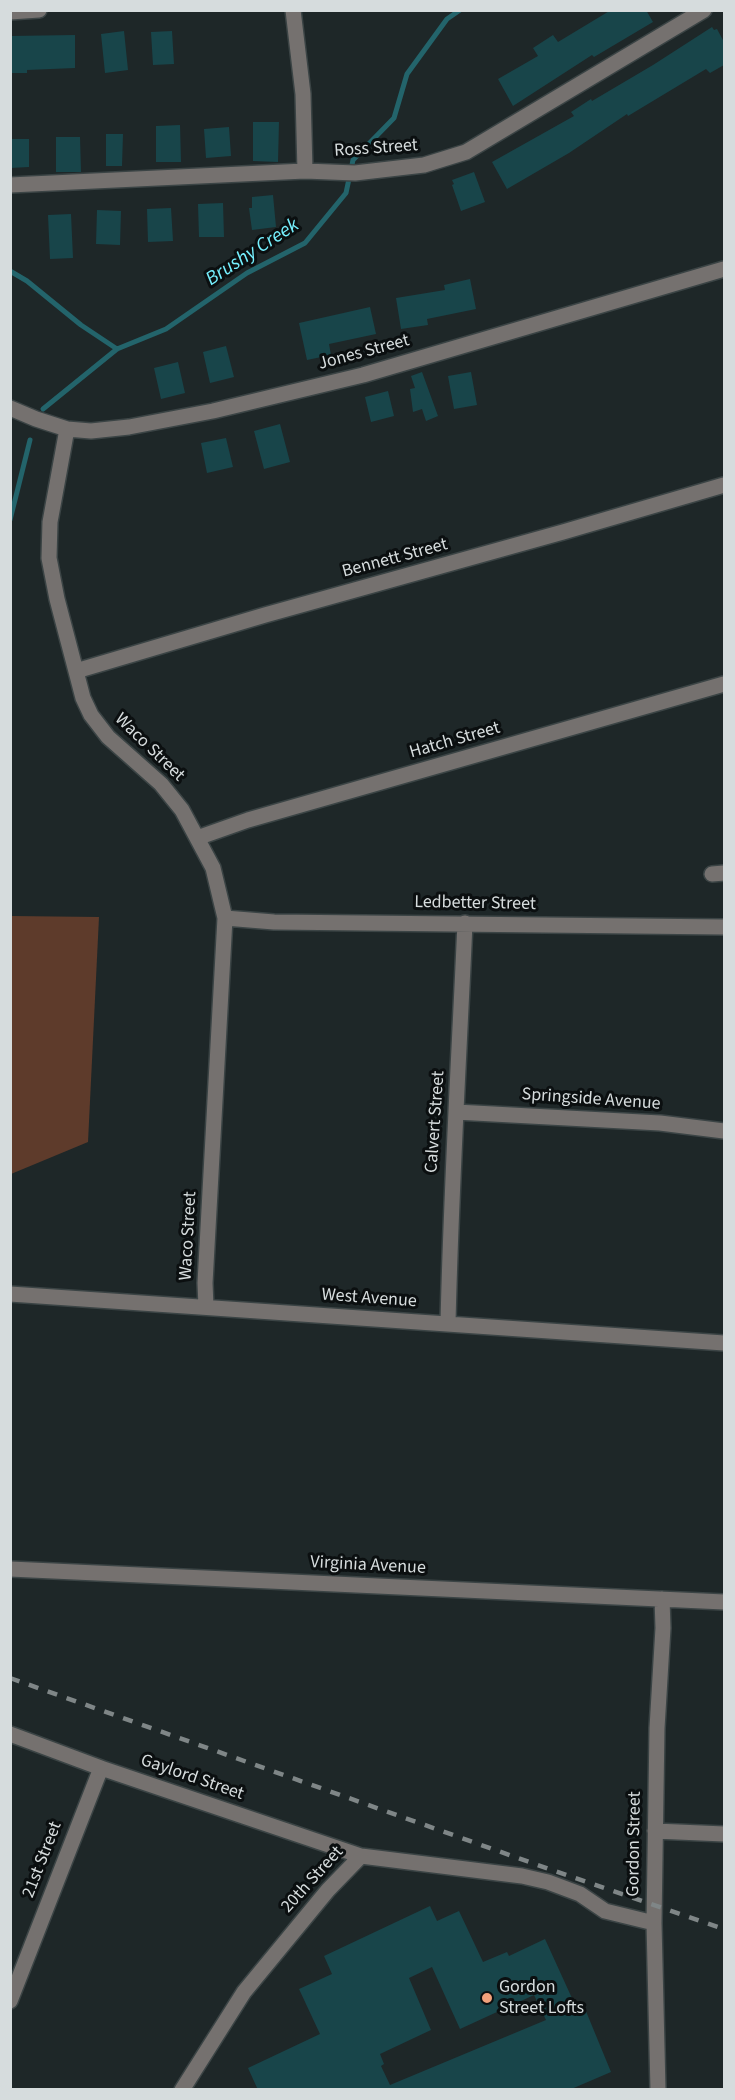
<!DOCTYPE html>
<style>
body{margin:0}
#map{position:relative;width:735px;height:2100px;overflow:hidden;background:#1e2728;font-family:"Source Sans 3",sans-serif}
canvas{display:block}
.frame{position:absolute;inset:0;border:12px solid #d6dcdd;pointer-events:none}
</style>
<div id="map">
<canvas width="735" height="2100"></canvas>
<div class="frame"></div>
</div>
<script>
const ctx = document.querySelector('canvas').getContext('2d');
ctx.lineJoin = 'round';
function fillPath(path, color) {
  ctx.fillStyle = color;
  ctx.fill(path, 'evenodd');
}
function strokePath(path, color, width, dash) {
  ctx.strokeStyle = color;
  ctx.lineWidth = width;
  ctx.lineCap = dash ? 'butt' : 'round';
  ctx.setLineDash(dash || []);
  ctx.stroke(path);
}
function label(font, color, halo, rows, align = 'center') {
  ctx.font = font + ' "Source Sans 3",sans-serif';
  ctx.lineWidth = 6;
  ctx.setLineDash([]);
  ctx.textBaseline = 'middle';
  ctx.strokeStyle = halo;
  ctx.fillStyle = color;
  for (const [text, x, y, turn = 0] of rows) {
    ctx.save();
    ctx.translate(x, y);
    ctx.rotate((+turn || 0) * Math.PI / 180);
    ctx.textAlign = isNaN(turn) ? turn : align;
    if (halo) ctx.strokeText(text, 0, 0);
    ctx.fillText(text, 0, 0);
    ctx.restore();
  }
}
fillPath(new Path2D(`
 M11 916 99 917 88 1142 11 1174Z`), '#5e3b2b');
strokePath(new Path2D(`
 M10 271 27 281 81 325 117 349
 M43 409 117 349 166 329 247 273 305 243 346 193 353 160 394 118 407 74 447 19 460 10
 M10 520 30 440`), '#23646b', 5);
fillPath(new Path2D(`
 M611 10H646L653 22 594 57 592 55 513 106 498 79 538 56 533 48 553 35 558 42Z
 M712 27 714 30 717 29 724 42V65L710 73 706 69 628 116 627 114 569 153 507 189 492 162 574 116 571 112 591 99 592 101 653 65Z
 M124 31 128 70 105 73 101 34Z
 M172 31 174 64 153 65 151 32Z
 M75 35V68L27 70V73H10V36Z
 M253 122H279L278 162 253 161Z
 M180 125 181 162H156V126Z
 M229 127 231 156 206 158 204 129Z
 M106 134H123L122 166H106Z
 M56 137H80L81 172H56Z
 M10 139H29V167L10 168Z
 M474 172 485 202 461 211 452 185 454 184 452 180Z
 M273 195 276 227 252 230 249 208H252V197Z
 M223 203 224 237H199L198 204Z
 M171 208 173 241 148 242 147 209Z
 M97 210 121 211 120 245 96 244Z
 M71 214 73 258 50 259 48 215Z
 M470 279 476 309 427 319 428 325 401 329 396 298 445 290 444 285Z
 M370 307 376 334 329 344 331 355 307 360 299 323Z
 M226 346 234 377 210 383 203 352Z
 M178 362 185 393 161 399 154 368Z
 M422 372 438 416 426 421 422 409 413 412 410 389 415 388 411 376Z
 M471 372 477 405 454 409 448 376Z
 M388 391 394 416 371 422 365 397Z
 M280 424 290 462 264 469 254 431Z
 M226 438 233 467 207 473 201 443Z
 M430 1906 437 1921 459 1911 483 1962 507 1952 509 1956 545 1939 576 2007 583 2004 611 2072 569 2090H258L248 2068 320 2034 299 1989 332 1974 324 1956ZM432 1967 460 2029 534 1995 546 2020 390 2085 381 2066 384 2064 380 2054 431 2030 409 1978Z`), '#18454a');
const minor = new Path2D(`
 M293 10 303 94 305 171
 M10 12 39 10
 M10 185 305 171 355 173 424 165 466 152 704 10
 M10 408 36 419 67 429 91 431 129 427 213 411 363 375 724 269
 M67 429 50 522 49 558 57 599 83 698 91 715 108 737 161 784 182 810 213 868 225 918 205 1283 206 1307
 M76 671 265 615 563 532 724 485
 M197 838 248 820 724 684
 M712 874 724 873
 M225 918 274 922 724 927
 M456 1112 660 1123 724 1131
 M10 1294 724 1343
 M448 1323C451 1190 459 1057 465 923
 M10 1569 724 1602
 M10 1734 101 1768 361 1856
 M655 1831 724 1834
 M10 2001 101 1768
 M182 2090 244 1992 328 1890 361 1856 522 1876 548 1882 580 1894 605 1911 654 1923
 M658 2090 654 1923 657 1728 663 1628 662 1599`);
strokePath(minor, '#3b4445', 18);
strokePath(minor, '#75716f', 15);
strokePath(new Path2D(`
 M10 1678 549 1869 724 1929`), '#7f8687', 4.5, [10, 10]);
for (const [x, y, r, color] of [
 [487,1998,6,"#f1a17b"]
]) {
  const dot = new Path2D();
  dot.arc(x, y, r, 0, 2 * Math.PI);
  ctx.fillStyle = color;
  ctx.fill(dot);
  strokePath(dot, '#0b0f10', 2);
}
label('18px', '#d6dcdd', '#0b0f10', [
 ["Ross Street",376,149,-4],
 ["Jones Street",364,353,-15],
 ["Bennett Street",395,559,-15],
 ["Hatch Street",455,741,-16],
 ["Waco Street",149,748,44],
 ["Ledbetter Street",475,904,1],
 ["Springside Avenue",591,1100,4],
 ["Calvert Street",436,1122,-86],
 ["Waco Street",189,1236,-87],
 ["West Avenue",369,1299,4],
 ["Virginia Avenue",368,1566,3],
 ["Gaylord Street",192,1778,19],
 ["Gordon Street",635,1844,-89],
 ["21st Street",43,1860,-69],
 ["20th Street",313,1880,-48]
]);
label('18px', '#d6dcdd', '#0b0f10', [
 ["Gordon",499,1988],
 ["Street Lofts",499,2009]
], 'left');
label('italic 20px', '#76f1ff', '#0b0f10', [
 ["Brushy Creek",253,253,-33]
]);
</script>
